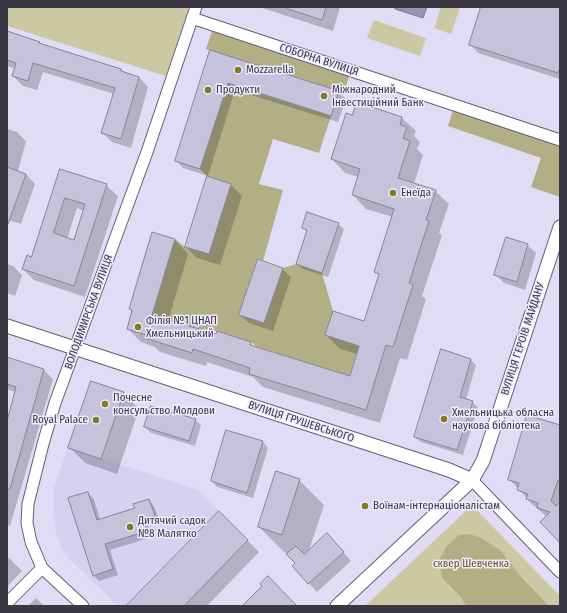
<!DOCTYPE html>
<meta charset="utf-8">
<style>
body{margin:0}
#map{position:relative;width:567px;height:613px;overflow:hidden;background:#e1dcf6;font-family:"Fira Sans Condensed",sans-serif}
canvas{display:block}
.frame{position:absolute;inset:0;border:8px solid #3a3842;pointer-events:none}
</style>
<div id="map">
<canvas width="567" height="613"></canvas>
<div class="frame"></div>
</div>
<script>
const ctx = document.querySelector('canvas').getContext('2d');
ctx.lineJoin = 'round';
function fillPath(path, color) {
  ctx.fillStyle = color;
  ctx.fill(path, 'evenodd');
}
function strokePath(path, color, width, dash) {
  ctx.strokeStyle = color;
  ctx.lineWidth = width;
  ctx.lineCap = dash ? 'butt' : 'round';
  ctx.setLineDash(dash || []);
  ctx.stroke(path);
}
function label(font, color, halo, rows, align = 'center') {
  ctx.font = font + ' "Fira Sans Condensed",sans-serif';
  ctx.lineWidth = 3;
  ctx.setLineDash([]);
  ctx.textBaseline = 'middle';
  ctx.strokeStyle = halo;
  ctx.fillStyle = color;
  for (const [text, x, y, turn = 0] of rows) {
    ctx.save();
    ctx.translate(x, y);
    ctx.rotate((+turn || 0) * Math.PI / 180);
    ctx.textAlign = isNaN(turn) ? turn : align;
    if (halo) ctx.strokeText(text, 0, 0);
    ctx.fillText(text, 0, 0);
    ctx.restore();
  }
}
fillPath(new Path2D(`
 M68 448 199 490 219 511 126 606H118L65 555 57 537 54 516V486Z`), '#d7d0f1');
fillPath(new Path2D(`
 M7 7H189L166 76 7 26Z
 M441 7H460L451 34 434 28Z
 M374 20 426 38 420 56 367 38Z
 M472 505 560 596V606H365Z`), '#cbc8a4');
fillPath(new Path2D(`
 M212 31 349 76 344 94 339 91 206 49Z
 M228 83 331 116 319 153 273 139 259 184 283 190 263 261 257 260 239 315 264 323 283 268 296 264 322 273 333 311 325 335 359 346 350 376 257 347 251 342 217 331 200 329 152 315 175 239 185 247 209 254 231 184 207 176 200 169Z
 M453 110 560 146V197L531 187 541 158 448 126Z
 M470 534 481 538 500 550 520 576 549 606H466L461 597 442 578 439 560 447 546 459 535Z`), '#b2af85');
const water = new Path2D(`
 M396 7H427L423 18 395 9Z`);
fillPath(water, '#9991b7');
strokePath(water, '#7c7694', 1);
fillPath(new Path2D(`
 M259 7H340L333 31Z
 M482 7H560V79L478 53 470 44Z
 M7 32 39 42 42 45 121 69 124 73 139 77 148 87 131 148 112 142 102 132 114 94 43 72 37 90 23 86 13 76 15 69 7 66Z
 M211 52 338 92 346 99 338 122 235 90 208 176 183 168 176 160Z
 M357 103 402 118 416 131 414 136 420 142 417 149 423 155 414 184 435 191 449 204 439 233 442 235 422 296 426 299 407 360 400 358 380 423 263 387 253 377 207 362 206 366 160 352 155 347 141 342 128 329 133 312 130 309 153 233 175 240 188 254 168 321 217 336 250 343 255 348 350 377 357 354 340 349 326 335 365 322 380 276 375 272 393 217 366 209 353 195 359 177 345 173 332 159 353 116Z
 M7 129 17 132 26 141 18 171 26 174 35 184 21 224 8 220 7 222Z
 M61 170 106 185 118 196 85 297 34 280 23 269 32 258ZM77 208 84 211 75 241 67 239Z
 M208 177 231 185 242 196 220 265 197 258 186 247Z
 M338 224 344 229 328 277 303 269 297 263 308 232 303 228Z
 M527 245 536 253 525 290 504 283 496 275Z
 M7 264 13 266 22 275 15 296 7 293Z
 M282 269 291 277 273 331 249 323 240 315Z
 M7 358 44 370 53 379 10 526 7 525V423L16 392 7 389Z
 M471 360 476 365 466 400 472 402 478 407 463 455 421 442 415 437Z
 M123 393 139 409 117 474 85 463 69 447Z
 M195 420 201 425 195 446 151 433 145 427Z
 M560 426V541L547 517 532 504 509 479Z
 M227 431 263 442 268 448 253 498 217 487 212 481Z
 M299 480 324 505 309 550 335 543 351 561 317 592 293 566 296 563 287 553 284 552 259 527Z
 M88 493 94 499 100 520 136 509 149 500 154 506 160 522 148 526 152 537 110 550 118 575 99 581 93 575Z
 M219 512 259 552 207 606H131Z
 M9 558 22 571 7 587V559Z
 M36 598 44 606H28Z`), '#0003');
const building = new Path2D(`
 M288 7H326L322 20 288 9Z
 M481 7H560V67L558 73 469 45Z
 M7 31 40 42 39 43 121 69V71L139 77 121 139 101 133 115 88 33 63 28 81 12 76 16 63 7 60Z
 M210 50 339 91 331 116 228 83 200 169 175 161Z
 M357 102 402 117 400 125 407 127 403 138 410 141 398 178 436 190 426 220 429 221 409 283 413 285 393 347 386 345 366 410 249 374 250 368 193 349 192 353 145 338 146 335 127 329 132 310 129 309 152 232 175 239 152 315 216 334 217 331 251 342 250 345 350 376 359 346 325 335 333 311 364 321 379 274 374 272 394 209 352 195 360 169 331 159 346 113 352 115Z
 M7 167 26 174 8 224H7Z
 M60 169 107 184 74 286 22 269 27 255 31 257ZM65 198 85 204 74 240 54 233Z
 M207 176 231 184 209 254 185 247Z
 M307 212 339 223 322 273 296 264 307 230 302 228Z
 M506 237 528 244 517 282 494 275Z
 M258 259 283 268 264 323 239 315Z
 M441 349 471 359 460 397 473 401 457 450 414 437Z
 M7 357 44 369 10 489H7V421L16 387 7 384Z
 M91 381 124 392 101 459 68 448Z
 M151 406 196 419 189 441 144 427Z
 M527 415 560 425V480H558L551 501 556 506 560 502V543L540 522 550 512 537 508 538 503 526 499 528 494 517 490 519 483 508 480Z
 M226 430 263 441 247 493 211 481Z
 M276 471 300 479 282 535 258 527Z
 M88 492 97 520 135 508 133 504 149 499 155 516 143 520 147 531 105 544 113 569 93 576 68 498Z
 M219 511 248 540 184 606H126Z
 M327 533 344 552 308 584 292 566 295 563 286 554 296 546 304 554Z
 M268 576 297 606H242L262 586 260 584Z`);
fillPath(building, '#c7c2db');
strokePath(building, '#88839a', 1);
const minor = new Path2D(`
 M192 18 560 140
 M472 480 560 572
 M7 603 42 568
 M83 606 42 568 31 542 27 523 28 504 43 444 55 403 147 152 196 7`);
const tertiary = new Path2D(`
 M7 326 449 470 472 480
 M337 606 472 480 483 461 560 227`);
strokePath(minor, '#635e74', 13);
strokePath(tertiary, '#635e74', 15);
strokePath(minor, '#fff', 11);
strokePath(tertiary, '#fff', 13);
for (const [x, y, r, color] of [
 [238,70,4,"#827a1f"],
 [208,90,4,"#827a1f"],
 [324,96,4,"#827a1f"],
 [393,193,4,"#827a1f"],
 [138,327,4,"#827a1f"],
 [105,404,4,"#827a1f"],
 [444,419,4,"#827a1f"],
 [96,420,4,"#827a1f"],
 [365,506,4,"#827a1f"],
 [130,527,4,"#827a1f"]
]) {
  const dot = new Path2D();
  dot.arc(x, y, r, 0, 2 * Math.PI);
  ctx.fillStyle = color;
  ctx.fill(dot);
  strokePath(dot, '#eeeaff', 1.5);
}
label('11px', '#3a3842', '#eeeaff', [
 ["СОБОРНА ВУЛИЦЯ",319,60,18],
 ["ВОЛОДИМИРСЬКА ВУЛИЦЯ",89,312,-70],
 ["ВУЛИЦЯ ГЕРОЇВ МАЙДАНУ",523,339,-72],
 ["ВУЛИЦЯ ГРУШЕВСЬКОГО",301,422,18]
]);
label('11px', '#3a3842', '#eeeaff', [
 ["Mozzarella",246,70],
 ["Продукти",216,90],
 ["Міжнародний",332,90],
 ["Інвестиційний Банк",332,103],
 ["Енеїда",401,193],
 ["Філія №1 ЦНАП",146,321],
 ["Хмельницький",146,334],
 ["Почесне",113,398],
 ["консульство Молдови",113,411],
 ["Хмельницька обласна",452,413],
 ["наукова бібліотека",452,426],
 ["Royal Palace",88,420,"right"],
 ["Воїнам-інтернаціоналістам",373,506],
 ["Дитячий садок",138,521],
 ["№8 Малятко",138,534]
], 'left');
label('11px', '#605914', '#eeeaff', [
 ["сквер Шевченка",471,564]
]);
</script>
